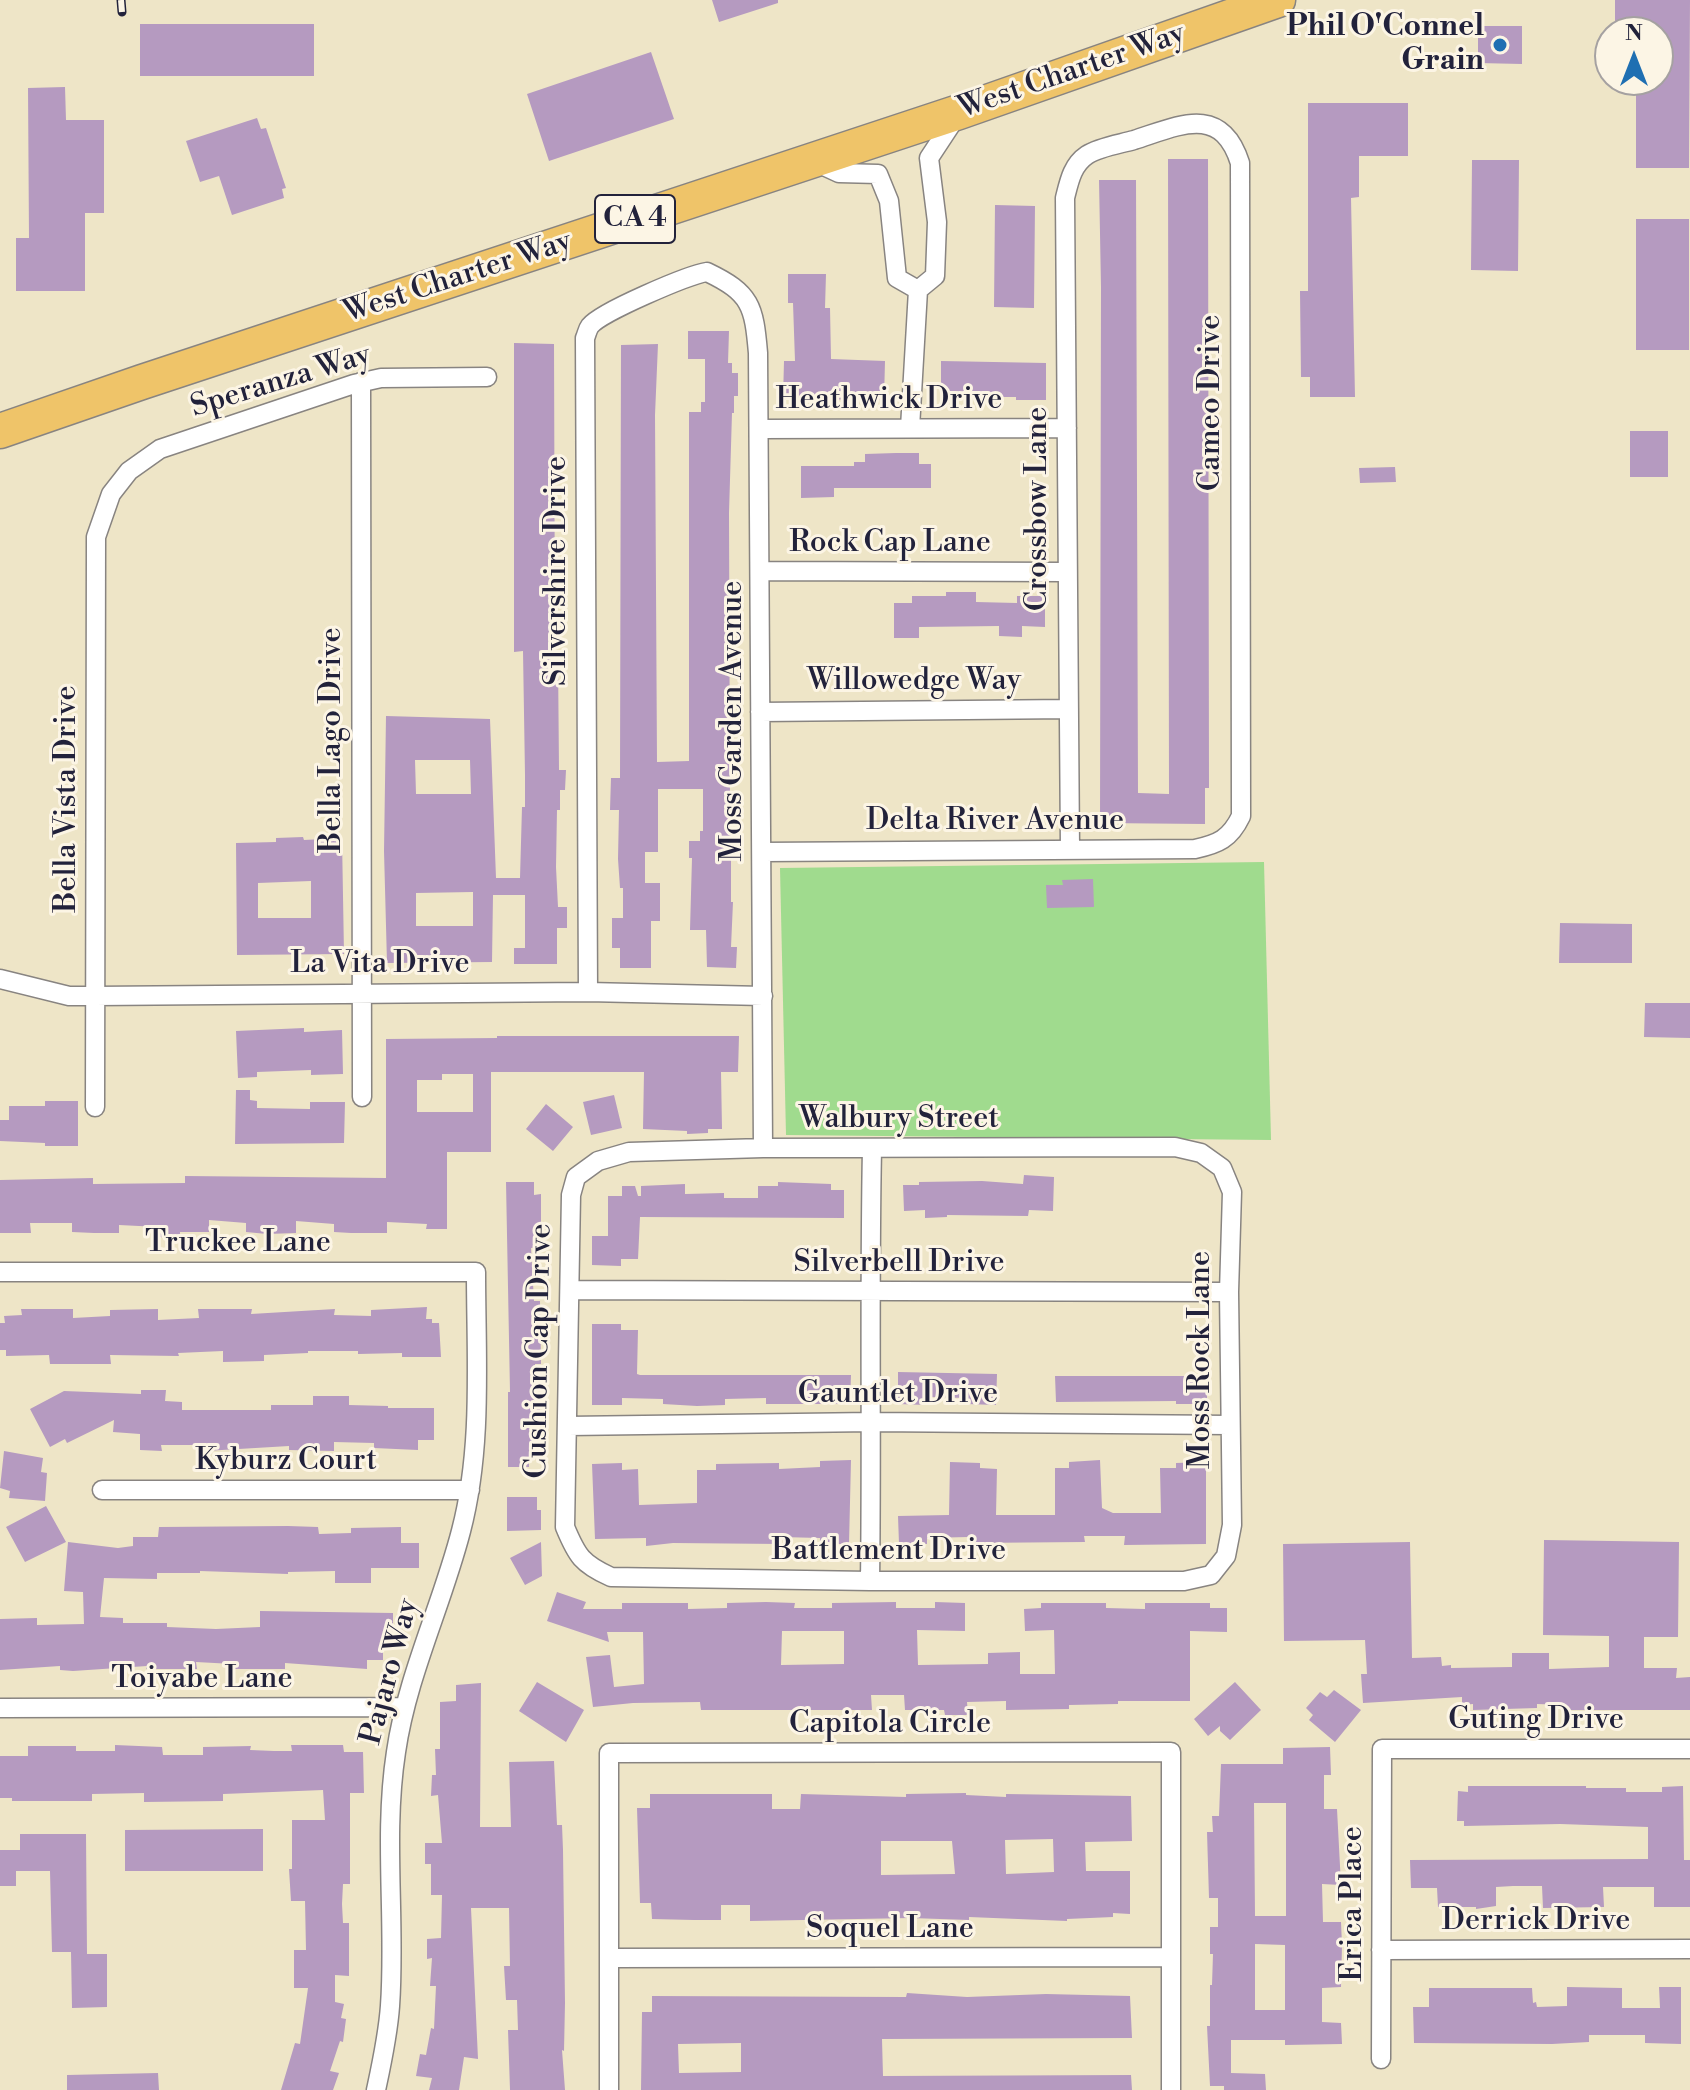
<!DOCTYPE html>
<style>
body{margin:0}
#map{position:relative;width:1690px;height:2090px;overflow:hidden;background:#eee5c7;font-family:"Libre Bodoni",serif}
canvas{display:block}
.north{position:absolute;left:1594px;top:16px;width:80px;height:80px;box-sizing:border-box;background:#fcf5e5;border:2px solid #a5a1a1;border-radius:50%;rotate:0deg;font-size:22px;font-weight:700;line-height:32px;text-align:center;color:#22223b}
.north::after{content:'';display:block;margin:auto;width:28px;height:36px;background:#1f6fb2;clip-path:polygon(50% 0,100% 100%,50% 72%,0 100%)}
</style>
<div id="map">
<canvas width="1690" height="2090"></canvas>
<div class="north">N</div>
</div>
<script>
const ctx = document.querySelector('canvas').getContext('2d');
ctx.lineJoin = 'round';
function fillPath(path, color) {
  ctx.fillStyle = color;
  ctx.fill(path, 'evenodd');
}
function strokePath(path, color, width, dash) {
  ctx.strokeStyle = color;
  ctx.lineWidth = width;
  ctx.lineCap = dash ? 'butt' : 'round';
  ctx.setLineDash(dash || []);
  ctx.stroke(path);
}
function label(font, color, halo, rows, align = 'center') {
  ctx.font = font + ' "Libre Bodoni",serif';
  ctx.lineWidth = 6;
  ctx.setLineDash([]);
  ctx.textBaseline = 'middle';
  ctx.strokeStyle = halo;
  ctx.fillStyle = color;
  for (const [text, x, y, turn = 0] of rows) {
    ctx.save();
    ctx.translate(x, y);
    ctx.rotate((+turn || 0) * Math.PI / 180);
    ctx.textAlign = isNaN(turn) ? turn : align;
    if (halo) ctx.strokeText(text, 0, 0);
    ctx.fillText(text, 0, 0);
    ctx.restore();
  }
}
fillPath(new Path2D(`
 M1264 862 1271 1140 786 1135 780 868Z`), '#a0db8e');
fillPath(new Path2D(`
 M712 0H778V3L719 22Z
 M1615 0H1690L1689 168H1636V80H1658V32H1615Z
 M140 24H314V76H140Z
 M1478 26H1522V64L1478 63Z
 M651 52 674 119 549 161 527 94Z
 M65 87 66 120H104V213H85V291H16V238H29L28 88Z
 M1308 103H1408V156H1359V197L1351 198 1355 397H1310V377H1301L1300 291H1308Z
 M257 118 261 129 266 128 286 188 282 189 284 198 232 215 219 176 200 182 186 141Z
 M1168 159H1208L1209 788H1205V824L1100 823 1101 287 1099 180H1136L1138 793 1169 794Z
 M1472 160H1519L1518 271 1471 270Z
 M995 205 1035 206 1034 308 994 307Z
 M1636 219H1689V350H1636Z
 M788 274H826L825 308H830L831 359 885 361 884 400 783 399 784 361H795L793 303H788Z
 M688 331H729L728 363H732V373H738V396H734V413H732L729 513 730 807H736V825H732L731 842V902H733L731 947H737L736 968 707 967 706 930H690L692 858H689V841H700V831H703V789H658V852H645V883H660V921H651V968H620V948H612V918H623V888H620L618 859 619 810H610L611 778H620L621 345 658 344 655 415 657 762 689 761V412H701V402H705V359H688Z
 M514 343 554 344 555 657H558L559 770H566L565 790H560V810H557L556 867 558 907H567V928H557V964H514V948H525V895H493L492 962 387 963 384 851 386 716 490 719 496 878H520L522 807H525V775L523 651 514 652ZM415 760H470L471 794H416ZM473 892V926H416V893Z
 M941 361 1046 363V400H1016V397H941Z
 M1630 431H1668V477H1630Z
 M896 453H919V464H931V488H834V497L801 498V466H854V462H865V454Z
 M1395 467 1396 482 1360 483 1359 468Z
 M946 592H976V602L1017 603V596H1045V627L1022 626V637L999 636V626L919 627V638H894V603H912V596H946Z
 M303 837 304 840 342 838 344 954 237 955 236 843 276 842V838ZM311 881V918H258V883Z
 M1093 879 1094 907 1047 908 1046 885H1063L1062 880Z
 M1560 923 1632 924V963H1559Z
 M1645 1003H1690V1038L1644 1037Z
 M304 1028V1032L342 1030 343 1074 311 1075V1070L257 1072V1077L238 1078 236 1031Z
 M497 1036H739L738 1072H721L722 1129H708V1133L687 1134V1131L643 1129 644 1072H491V1152H447V1229H426L427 1224 387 1222V1233H351L334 1232V1224L296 1221V1233L267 1234 246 1232V1223L209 1220V1232H180V1239L159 1237V1227L119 1225V1233H94L72 1232V1223H30L31 1233H0V1180L93 1178V1184L185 1183V1176L386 1178V1039L497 1038ZM442 1074H473V1112H417V1080H442Z
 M236 1090H250V1100L257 1101V1108L310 1109V1102H345L344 1143 235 1144Z
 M614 1095 622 1128 591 1135 583 1102Z
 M45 1101H78V1146H45V1143L0 1141V1120H9V1106H45Z
 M546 1104 573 1127 553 1151 526 1129Z
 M1024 1175 1054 1177 1053 1211 1029 1210 1028 1216 947 1215V1217L925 1218V1210L904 1211 903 1185H919V1182L982 1181 1023 1184Z
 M506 1182H534V1195L541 1194V1247L531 1248 534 1301H540L541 1364H535V1406H540V1437H543V1454H529V1467H508V1392H510Z
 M778 1182 831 1184V1190H844V1218L640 1217 638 1259H621V1266L592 1265V1236H608V1196H622V1186H635L638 1196H641V1186L685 1184V1194L724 1193V1198H758V1186H778Z
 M427 1307 426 1319H432V1323H439L441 1357H402V1353L358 1354V1351H308V1353L264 1355V1361L223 1362V1351L178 1353 179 1356 110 1355 111 1364H50L49 1355 6 1356V1350H0V1323H5L4 1316 22 1315 21 1309H73V1318L110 1316V1310L158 1309V1320L199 1318 198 1309H252L251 1314 335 1309 334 1315 371 1316V1310Z
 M592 1324H621V1330H638L637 1374 640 1375H851L850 1404H766V1398L725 1399V1405L697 1406 663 1404V1399L622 1398V1405H592Z
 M898 1372 997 1374 996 1405 967 1404V1398L928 1397 927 1405 898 1404Z
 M1055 1376H1207V1404H1176V1401L1056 1402Z
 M141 1390H166L165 1401 182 1402V1410H271V1405H313V1396H349V1405L388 1406V1408H434V1440H418V1450L374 1448V1443L334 1442V1451L289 1450V1446L205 1451V1445H161L162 1451 140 1450V1434L113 1432 114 1420 67 1443 65 1439 50 1447 30 1409 64 1391 141 1394Z
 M4 1451 43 1458 41 1472 47 1473 45 1501 9 1498 10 1491 0 1488Z
 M851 1460 849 1544H820V1538L781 1537V1544L673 1543 646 1546V1538L595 1539 592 1464 622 1463V1470L638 1469 639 1505 697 1503V1470H716V1464L779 1463V1469L820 1467V1461Z
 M1100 1460 1102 1508 1113 1513H1161L1160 1468H1176V1463L1206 1462V1544L1124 1545 1125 1536H1084L1085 1542 968 1543V1537L927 1538V1544H899L898 1516 949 1515 950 1462 980 1463V1468L997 1469 996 1515H1055V1468H1069V1462Z
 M507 1497H537V1510H541V1530L507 1531Z
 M46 1506 66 1542 25 1562 6 1527Z
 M288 1526 318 1527 319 1534 351 1533V1528L401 1527V1543H419V1568H371V1583H335V1571L288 1572V1574L200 1571V1573H157V1579L104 1578 100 1617 123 1618V1623H167V1627L216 1629 260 1627V1611L393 1613V1636L383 1637V1660H367V1669L285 1663V1669H234L233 1664 196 1662 197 1669H146L147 1666 73 1671 60 1670V1666L0 1670V1619L37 1618V1625L84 1624 83 1592 64 1591 68 1542 118 1548 133 1546V1537H158L159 1527Z
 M1544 1540 1679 1542 1678 1637H1644V1668H1677L1676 1678 1690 1677V1710H1567L1566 1705 1537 1704V1708L1473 1710V1704L1462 1705V1697L1363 1703 1361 1674H1367L1365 1640 1284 1641 1283 1544 1410 1542 1412 1658 1441 1657 1442 1666 1451 1665V1668L1512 1667V1653H1549V1669L1609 1667V1636L1543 1635Z
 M541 1542 542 1576 525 1585 510 1558Z
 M557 1592 586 1602 583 1609H622V1603H688V1609L727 1608V1603L766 1602 795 1603 794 1608H832V1603L896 1602V1608H935V1602L965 1603V1631L917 1630 918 1665 988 1664V1653L1020 1652V1674H1055L1054 1630 1025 1631 1024 1609 1041 1608V1603H1106V1608L1145 1609V1603H1210V1608H1227V1632L1190 1631V1701H1118V1704L1069 1705V1709L1006 1710V1701L967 1702 968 1715H945L944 1710H905L904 1695H871L872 1710H701L700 1702 633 1703 593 1707 586 1657 610 1655 614 1687 644 1684 643 1632H607L609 1642 547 1621ZM782 1631H844V1664L781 1665Z
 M537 1682 584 1710 566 1742 519 1711Z
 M1235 1682 1261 1710 1230 1740 1220 1731V1726L1208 1736 1194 1719Z
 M481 1683 480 1827H511L509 1762 554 1761 557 1825H562L563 1850 565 2003 564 2051 562 2050 565 2090H510L508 2030H518L517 2000H506L504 1966H510L509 1908H471L478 2059 464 2057 459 2090H429L432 2078 416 2076 420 2054 426 2055 431 2028 434 2029 436 1986H430L432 1958 427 1959V1939L441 1938 442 1895H431V1864H425V1843H442L438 1795 431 1796 432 1775H436L435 1749H440V1702L456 1701V1685Z
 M1334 1690 1361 1710 1335 1742 1309 1720 1313 1715 1306 1708 1320 1692 1327 1697Z
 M115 1745 162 1747 163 1755H203V1747L251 1746 250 1750 274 1751H292L291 1745H343L344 1752H363L364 1793H350V1884H343L342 1904 343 1923H349V1976L335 1975V2002L344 2004 341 2018 346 2019 343 2042 340 2041 330 2071 339 2073 333 2090H281L295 2043 300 2044 308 1988H294V1950H306L305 1901H291L289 1869H292V1820H325L323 1790 223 1794V1801L144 1802V1793L92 1794V1801H12V1798H0V1756H28V1746H76V1751H115Z
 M1330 1747 1331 1775H1324V1809H1337L1341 1885 1322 1884 1323 1922H1341L1342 1945 1341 1987 1322 1988V2022L1341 2023 1342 2044 1285 2045V2040H1231V2073L1265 2074 1266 2090H1224V2086H1210L1207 2026H1210V1985H1212L1213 1954H1210V1927H1218V1898H1209L1207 1832H1213L1212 1816H1219L1221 1764H1283V1748ZM1254 1803H1286V1916H1255ZM1255 1944 1285 1945V2010H1255Z
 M1468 1786H1586V1788H1626V1792H1662V1787L1683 1786 1684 1860H1690V1907H1654V1887H1603L1604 1907 1543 1908 1542 1886H1513L1496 1887V1906L1476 1909V1907H1438L1437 1888H1411L1410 1860 1648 1859V1827L1560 1824 1464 1826V1821H1457L1458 1791 1468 1792Z
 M966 1793V1795L1006 1797V1794L1131 1796 1132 1841 1085 1842 1086 1871H1130V1914L1113 1913V1917L1067 1919V1921L969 1917V1920L911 1918 750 1921V1905H721V1920H694L652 1919 651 1903H640L637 1808H650V1794H772V1809H800L801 1794 906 1797V1794ZM1053 1839 1054 1872 1006 1874 1005 1840ZM881 1841H952L955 1874 881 1875Z
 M263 1829V1871H125V1830Z
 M20 1834H86L87 1954H107V2007L72 2008 71 1952H52L50 1871H16V1886H0V1850H20Z
 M1567 1987 1622 1988V2008H1660L1659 1987H1681V2044L1645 2043V2035H1589V2042L1552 2044 1414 2043 1413 2007H1429V1988H1532L1533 2003 1536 2002 1537 2007 1567 2006Z
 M907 1993 967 1997 1046 1994 1130 1996 1132 2038 882 2039 883 2076 1131 2075 1132 2090H641L642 2012H652V1996L906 1997ZM741 2043V2072L679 2073 678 2044Z
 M158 2073 159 2090H67V2075Z`), '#b59ac0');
const street = new Path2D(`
 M813 161 839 173 878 174 889 201 897 278 918 290
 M918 290 935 276 937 222 929 158 958 114
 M361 382 362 1097
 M910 428 918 290
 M760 429 1067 428
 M761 571 1067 572
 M760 712 1069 709
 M763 852 1195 849C1218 844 1230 839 1241 816L1240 163C1221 103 1178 126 1134 140 1120 144 1099 147 1087 155 1072 165 1069 182 1065 198L1070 849
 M0 979 69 996H95L588 992 763 996
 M588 992 585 338C587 334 587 330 590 326 601 312 688 275 707 272 751 293 754 306 758 353L763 1148
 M95 1107 96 537 111 494 129 471 160 449 354 384 381 378 487 377
 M1175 1147 1201 1153 1222 1168 1232 1192 1229 1292 1232 1525 1226 1556 1211 1575 1184 1581H870L611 1577C582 1564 577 1556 565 1527L571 1195 576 1177 598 1161 629 1152 763 1148Z
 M0 1272H476C476 1358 483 1447 461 1531 442 1605 407 1676 396 1752 383 1836 396 1922 390 2006 388 2035 382 2062 376 2090
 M570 1290 1229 1292
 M568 1426 872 1422 1229 1425
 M102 1490H470
 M870 1581C872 1437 869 1293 872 1149
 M0 1708 405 1707
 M1381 1950 1690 1949
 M609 1958 1171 1957
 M1381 2059 1382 1749H1690
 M609 2090V1753L1171 1752V2090`);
const highway = new Path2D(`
 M0 431 142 382 959 112 1278 0`);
strokePath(street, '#888481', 21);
strokePath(highway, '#888481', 37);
strokePath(street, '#fff', 18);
strokePath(highway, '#efc469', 34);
const rail = new Path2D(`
 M121 0 122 12`);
strokePath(rail, '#22223b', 9);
strokePath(rail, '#fcf5e5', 6, [18]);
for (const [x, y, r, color] of [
 [1500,45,8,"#1f6fb2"]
]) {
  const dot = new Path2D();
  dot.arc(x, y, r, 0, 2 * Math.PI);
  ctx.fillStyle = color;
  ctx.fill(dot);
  strokePath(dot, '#fcf5e5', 3);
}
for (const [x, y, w] of [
 [635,219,80]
]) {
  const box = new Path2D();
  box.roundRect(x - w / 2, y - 24, w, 48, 6);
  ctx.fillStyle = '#fcf5e5';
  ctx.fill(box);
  strokePath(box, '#22223b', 2);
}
label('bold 28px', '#22223b', null, [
 ["CA 4",635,219]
]);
label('bold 30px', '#22223b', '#fcf5e5', [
 ["Phil O'Connel",1484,28],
 ["Grain",1484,62]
], 'right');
label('30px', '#22223b', '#fcf5e5', [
 ["West Charter Way",1072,72,-19],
 ["West Charter Way",458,278,-18],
 ["Speranza Way",281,382,-17],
 ["Heathwick Drive",889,401],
 ["Cameo Drive",1212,403,-90],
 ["Crossbow Lane",1039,509,-90],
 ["Rock Cap Lane",890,544],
 ["Silvershire Drive",558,571,-90],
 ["Willowedge Way",914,682],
 ["Moss Garden Avenue",734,721,-90],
 ["Bella Lago Drive",333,740,-90],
 ["Bella Vista Drive",68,799,-90],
 ["Delta River Avenue",995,822],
 ["La Vita Drive",380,965],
 ["Walbury Street",899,1120],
 ["Truckee Lane",238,1244],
 ["Silverbell Drive",899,1264],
 ["Cushion Cap Drive",540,1351,-89],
 ["Moss Rock Lane",1202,1360,-90],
 ["Gauntlet Drive",898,1395],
 ["Kyburz Court",286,1462],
 ["Battlement Drive",889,1552],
 ["Pajaro Way",391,1672,-75],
 ["Toiyabe Lane",202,1680],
 ["Guting Drive",1536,1721],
 ["Capitola Circle",890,1725],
 ["Erica Place",1354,1904,-90],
 ["Derrick Drive",1536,1922],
 ["Soquel Lane",890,1930]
]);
</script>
